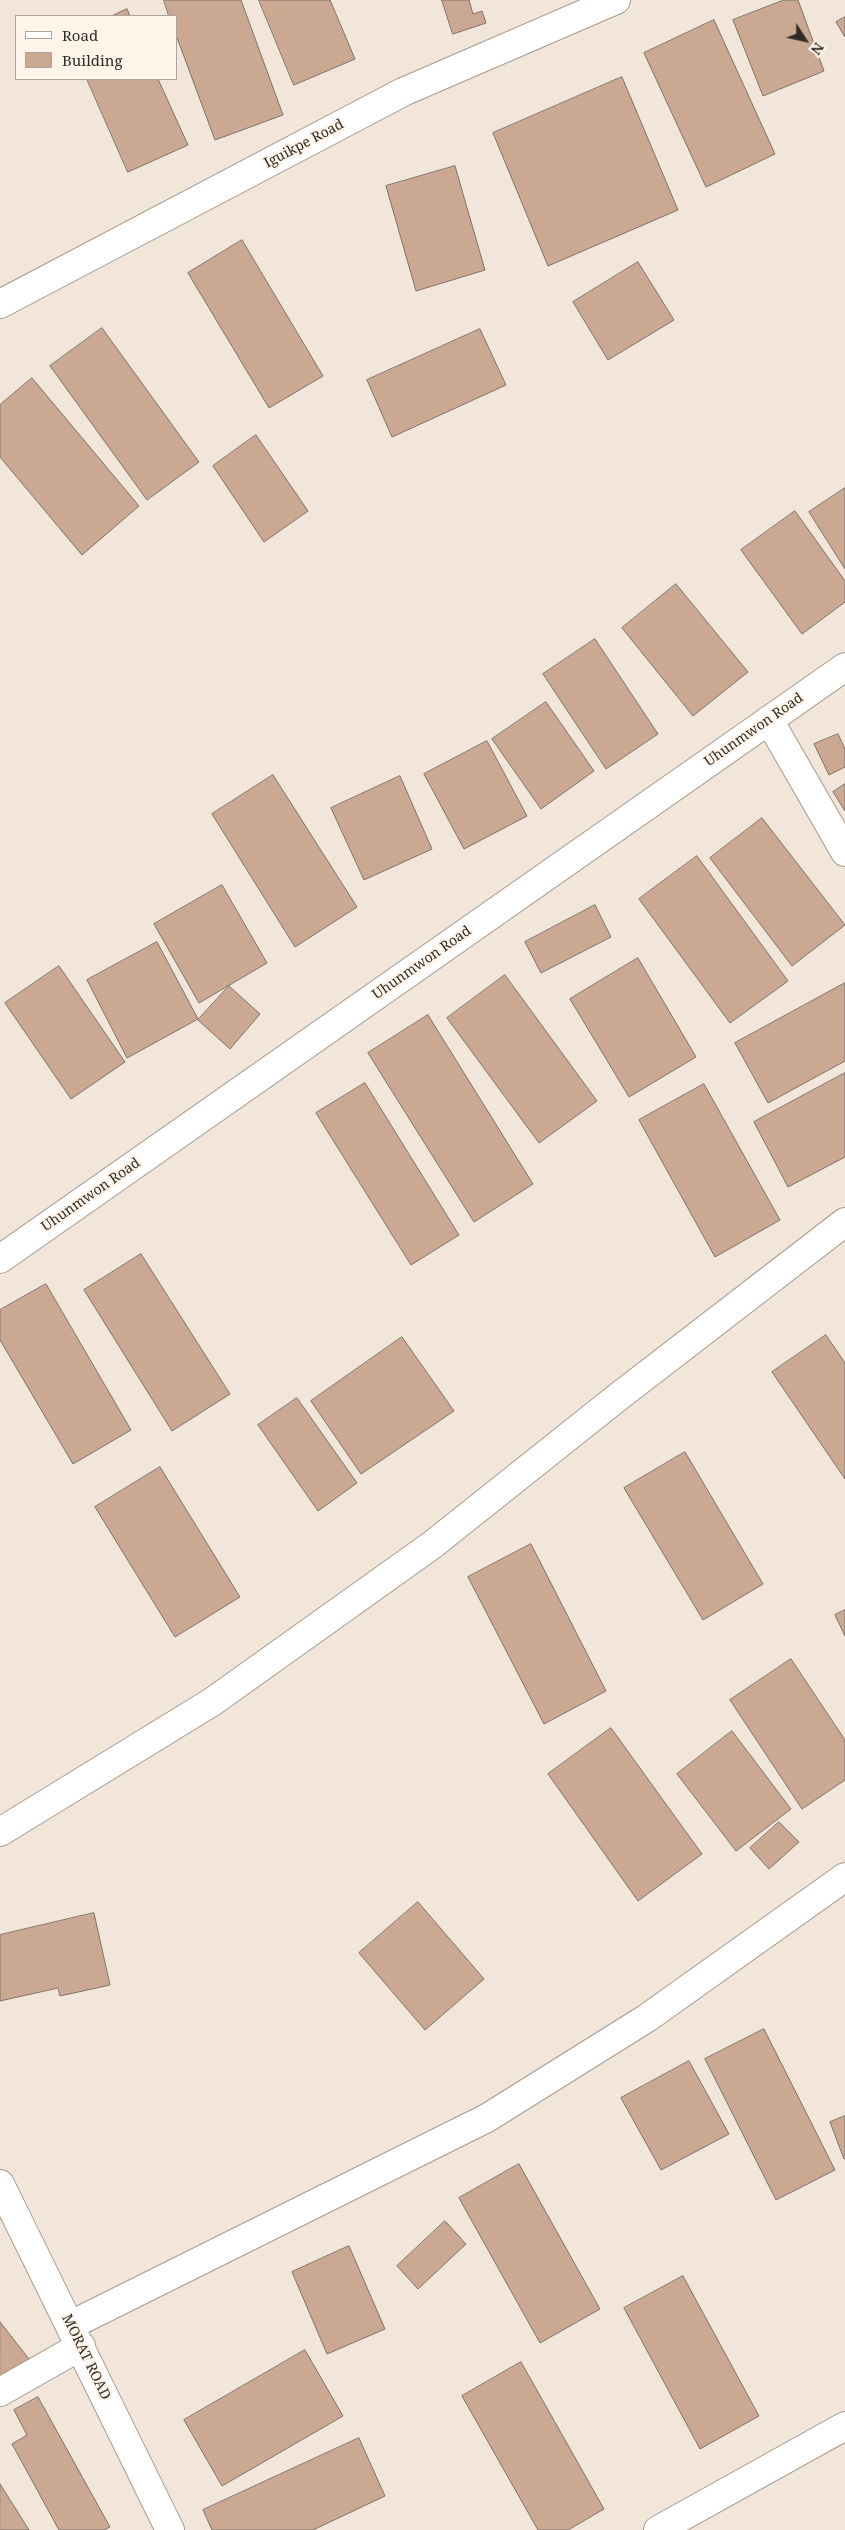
<!DOCTYPE html>
<style>
body{margin:0}
#map{position:relative;width:845px;height:2530px;overflow:hidden;background:#f2e6da;font-family:"Noto Serif",serif}
canvas{display:block}
.legend{position:absolute;left:15px;top:15px;width:162px;height:65px;box-sizing:border-box;background:#fef4ea;border:1px solid #aca49c;margin:0;padding:6px 9px;list-style:none;font-size:15px;color:#302b26}
.legend li{display:flex;align-items:center;gap:10px;height:25px}
.legend b{width:25px;border:1px solid #aca49c}
.north{position:absolute;left:780px;top:15px;width:50px;height:50px;-webkit-text-stroke:4px #fef4ea;paint-order:stroke;rotate:125deg;font-size:14px;font-weight:700;line-height:20px;text-align:center;color:#302b26}
.north::after{content:'';display:block;margin:auto;width:18px;height:22px;background:#302b26;clip-path:polygon(50% 0,100% 100%,50% 72%,0 100%)}
</style>
<div id="map">
<canvas width="845" height="2530"></canvas>
<ul class="legend">
<li><b style="height:6px;background:#fff"></b>Road</li>
<li><b style="height:14px;background:#caa892"></b>Building</li>
</ul>
<div class="north">N</div>
</div>
<script>
const ctx = document.querySelector('canvas').getContext('2d');
ctx.lineJoin = 'round';
function fillPath(path, color) {
  ctx.fillStyle = color;
  ctx.fill(path, 'evenodd');
}
function strokePath(path, color, width, dash) {
  ctx.strokeStyle = color;
  ctx.lineWidth = width;
  ctx.lineCap = dash ? 'butt' : 'round';
  ctx.setLineDash(dash || []);
  ctx.stroke(path);
}
function label(font, color, halo, rows, align = 'center') {
  ctx.font = font + ' "Noto Serif",serif';
  ctx.lineWidth = 4.5;
  ctx.setLineDash([]);
  ctx.textBaseline = 'middle';
  ctx.strokeStyle = halo;
  ctx.fillStyle = color;
  for (const [text, x, y, turn = 0] of rows) {
    ctx.save();
    ctx.translate(x, y);
    ctx.rotate((+turn || 0) * Math.PI / 180);
    ctx.textAlign = isNaN(turn) ? turn : align;
    if (halo) ctx.strokeText(text, 0, 0);
    ctx.fillText(text, 0, 0);
    ctx.restore();
  }
}
const building = new Path2D(`
 M164 0H241L283 115 215 140 176 35V16H169Z
 M259 0H330L355 59 294 85Z
 M442 0H469L473 14 482 11 486 23 453 34Z
 M784 0H798L824 71 763 96 733 20Z
 M127 9 130 16H112Z
 M845 17V37L836 22Z
 M714 20 775 154 706 187 644 53Z
 M622 77 678 210 548 266 493 133Z
 M87 79H158L188 145 128 172Z
 M455 166 485 270 416 291 386 186Z
 M242 240 323 376 269 408 188 273Z
 M638 262 674 320 608 360 573 302Z
 M102 328 199 462 147 500 50 366Z
 M480 329 506 385 392 437 367 380Z
 M32 378 139 506 82 555 0 457V405Z
 M256 435 308 511 264 542 213 466Z
 M845 488V569L809 512Z
 M795 511 845 581V602L802 634 741 550Z
 M676 584 748 672 693 716 622 628Z
 M595 639 658 734 606 769 543 674Z
 M546 702 594 771 541 809 492 739Z
 M838 734 845 749V767L829 775 814 744Z
 M487 741 527 816 464 849 424 774Z
 M273 775 357 907 295 947 212 814Z
 M400 776 432 849 364 880 331 808Z
 M845 784V811L833 792Z
 M762 818 845 925 792 966 710 858Z
 M697 856 788 981 730 1023 639 899Z
 M222 885 267 963 199 1003 154 924Z
 M595 905 611 937 541 973 525 942Z
 M157 942 198 1019 127 1058 87 980Z
 M638 958 696 1057 629 1097 570 999Z
 M59 966 125 1062 71 1099 5 1003Z
 M505 975 597 1101 539 1143 447 1018Z
 M845 983V1061L768 1103 735 1043Z
 M229 986 260 1014 230 1049 198 1020Z
 M428 1015 533 1184 474 1222 368 1053Z
 M845 1073V1157L788 1187 754 1122Z
 M365 1083 459 1235 411 1265 316 1113Z
 M704 1084 780 1220 715 1257 639 1120Z
 M141 1254 230 1394 172 1431 84 1290Z
 M46 1284 131 1430 73 1464 0 1340V1310Z
 M826 1335 845 1363V1479L772 1372Z
 M402 1337 454 1411 361 1474 311 1401Z
 M297 1398 357 1483 318 1511 258 1425Z
 M685 1452 763 1584 703 1620 624 1488Z
 M160 1467 240 1597 175 1637 95 1507Z
 M531 1544 606 1691 544 1724 468 1577Z
 M845 1610V1636L835 1615Z
 M791 1659 845 1740V1780L802 1809 730 1700Z
 M611 1728 702 1854 638 1901 548 1774Z
 M732 1731 791 1809 736 1851 677 1774Z
 M779 1822 799 1842 769 1869 750 1848Z
 M418 1902 484 1979 425 2030 359 1953Z
 M94 1913 110 1985 60 1996 58 1988 0 2001V1935Z
 M764 2029 835 2170 776 2200 705 2059Z
 M689 2061 729 2134 661 2170 621 2098Z
 M845 2116V2158L844 2159 830 2122Z
 M519 2164 600 2309 540 2343 459 2198Z
 M445 2221 466 2244 418 2289 397 2266Z
 M349 2246 385 2329 327 2354 292 2272Z
 M683 2276 759 2416 700 2449 624 2308Z
 M0 2322 29 2359 0 2381Z
 M305 2350 343 2416 222 2486 184 2420Z
 M521 2362 604 2509 568 2530H538L462 2396Z
 M38 2397 110 2527 104 2530H59L12 2444 27 2435 14 2410Z
 M359 2438 385 2496 313 2530H212L203 2510Z
 M0 2484 29 2530H0Z`);
fillPath(building, '#caa892');
strokePath(building, '#7f7269', 1);
const minor = new Path2D(`
 M0 304 403 92 616 0
 M769 720 845 852
 M0 1259 845 667
 M0 1832 212 1702 432 1545 618 1397 845 1222
 M0 2184 170 2530
 M71 2325 487 2118 647 2018 845 1877
 M0 2392 81 2346
 M658 2530 845 2426`);
strokePath(minor, '#a59a8e', 30);
strokePath(minor, '#fff', 28);
label('14px', '#302b26', '#fef4ea', [
 ["Iguikpe Road",304,144,-28],
 ["Uhunmwon Road",754,730,-35],
 ["Uhunmwon Road",422,963,-35],
 ["Uhunmwon Road",91,1195,-35],
 ["MORAT ROAD",86,2357,64]
]);
</script>
